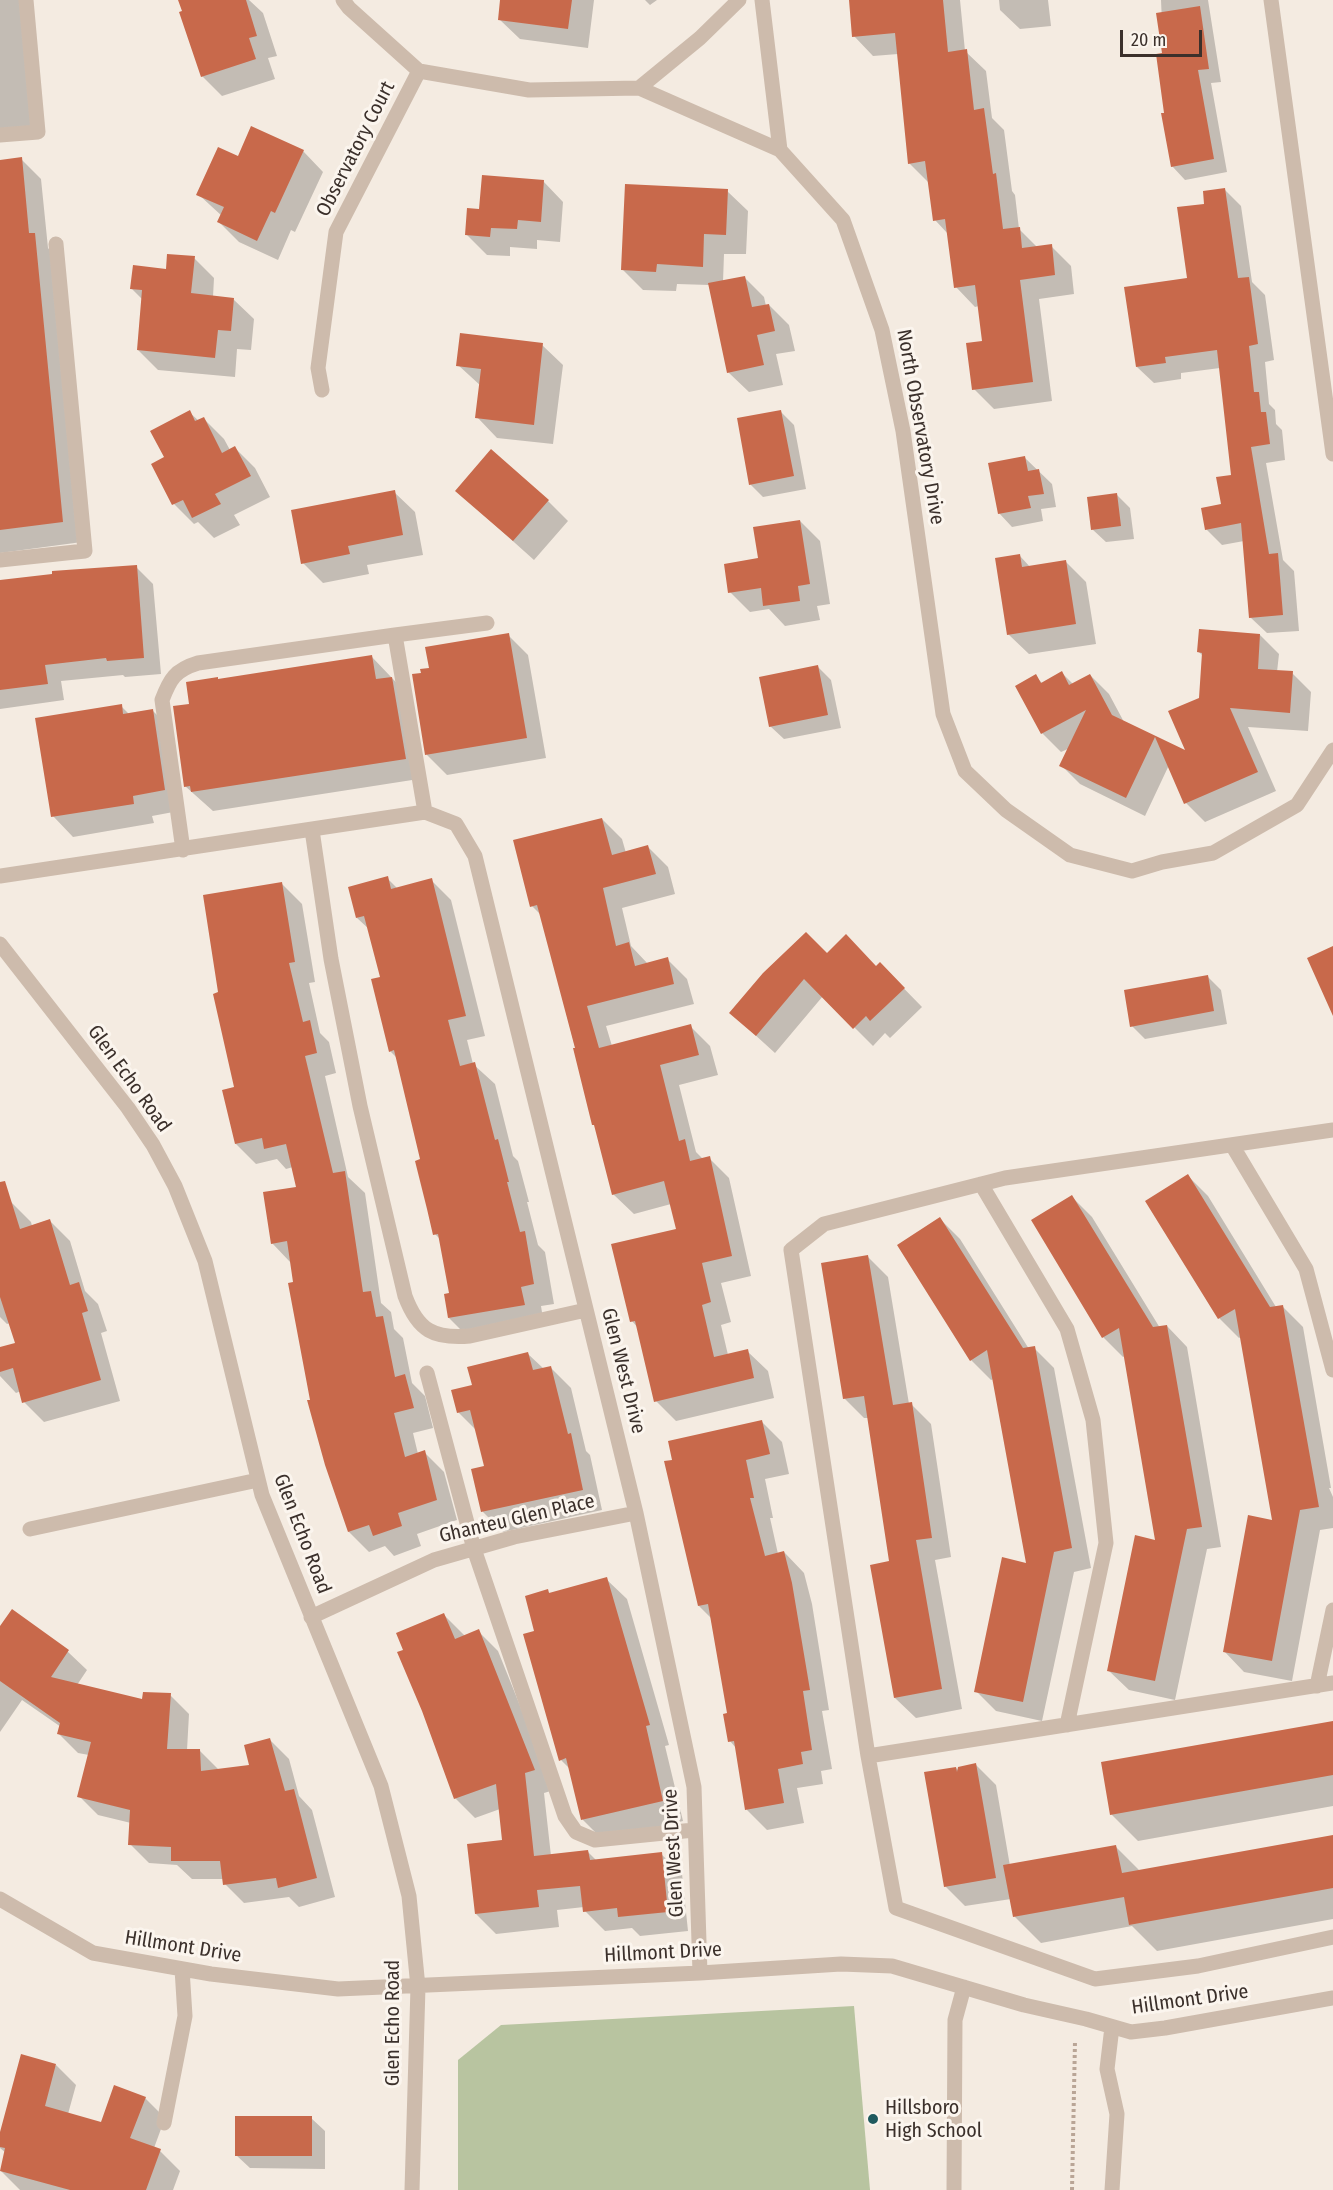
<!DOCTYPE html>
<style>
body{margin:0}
#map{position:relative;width:1333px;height:2190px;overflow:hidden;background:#f4ebe1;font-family:"Fira Sans Condensed",sans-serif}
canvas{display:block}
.scale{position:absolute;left:1120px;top:30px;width:82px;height:27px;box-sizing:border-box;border:3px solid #3b302b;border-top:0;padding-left:8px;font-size:18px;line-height:21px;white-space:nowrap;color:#3b302b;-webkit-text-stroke:4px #fbf5ee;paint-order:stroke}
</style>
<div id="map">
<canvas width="1333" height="2190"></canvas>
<div class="scale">20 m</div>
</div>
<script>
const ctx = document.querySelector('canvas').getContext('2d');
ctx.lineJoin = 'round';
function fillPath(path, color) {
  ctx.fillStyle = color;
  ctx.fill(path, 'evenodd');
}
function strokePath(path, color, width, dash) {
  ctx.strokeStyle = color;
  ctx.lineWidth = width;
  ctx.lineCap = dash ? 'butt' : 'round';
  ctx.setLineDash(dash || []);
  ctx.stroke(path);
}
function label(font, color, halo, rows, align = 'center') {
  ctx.font = font + ' "Fira Sans Condensed",sans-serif';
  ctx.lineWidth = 6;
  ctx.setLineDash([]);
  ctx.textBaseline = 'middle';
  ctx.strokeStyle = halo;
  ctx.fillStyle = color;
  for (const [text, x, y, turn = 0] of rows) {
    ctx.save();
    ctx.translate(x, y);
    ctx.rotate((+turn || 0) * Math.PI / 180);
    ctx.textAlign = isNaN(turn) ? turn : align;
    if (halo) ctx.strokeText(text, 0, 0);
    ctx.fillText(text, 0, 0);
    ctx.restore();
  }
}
fillPath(new Path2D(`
 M854 2006 870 2190H458V2060L501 2025Z`), '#b8c4a0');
fillPath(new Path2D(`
 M0 0H29L37 132 0 135Z
 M179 0H249L263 13 277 56 268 58 275 79 222 96 202 76Z
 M502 0H594L588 48 520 39 499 19Z
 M645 0H657L650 5Z
 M850 0H960L965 51 986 71 992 118 1004 130 1012 191 1015 195 1019 229 1038 248 1051 246 1071 266 1074 294 1039 299 1052 401 994 409 974 389 984 342 979 306 975 307 956 287 949 235 935 220 929 183 909 163 898 54 873 56 854 36Z
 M999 0H1048L1051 26 1020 29 1000 10Z
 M1161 0H1208L1221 82 1211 83 1227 172 1185 180 1172 166 1166 114Z
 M303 151 323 172 295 232 291 230 278 260 239 242 219 222 222 216 198 194 238 158Z
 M21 159 41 179 48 248 54 255 82 542 0 553V161Z
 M543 181 563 202 560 242 537 240V249L510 247V256L487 255 467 235 480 211Z
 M1225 190 1241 206 1252 282 1265 295 1274 360 1265 362 1269 404 1275 410 1276 424 1282 430 1285 460 1266 463 1283 560 1294 571 1299 631 1267 633 1250 617 1244 541 1222 545 1206 529 1223 506 1232 476 1220 368 1181 373V379L1154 383 1137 367 1189 279 1206 205Z
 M727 191 748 211 746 254H724L723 282 744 277 764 297 766 306 769 305 789 325 795 351 776 354 783 385 749 392 728 372 709 285 677 284 676 291 643 290 623 270Z
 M194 258 214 278 213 297 233 299 254 319 251 350 237 349 235 377 158 370 138 350 143 300 132 289Z
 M542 345 563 365 553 444 497 438 477 417 481 386 458 365Z
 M189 412 199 421 204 419 224 439 230 450 235 448 255 468 270 497 234 515 240 525 214 538 198 522 194 524 174 504 153 464 166 458Z
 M781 412 794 425 806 489 763 497 750 484Z
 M1025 458 1052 484 1056 507 1041 509 1043 521 1012 527 999 513Z
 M457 491 548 501 568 521 534 560Z
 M394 492 415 512 423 555 367 565 369 574 323 583 303 563Z
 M1117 495 1130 508 1134 539 1106 542 1092 529Z
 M800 521 820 541 830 604 817 606 820 620 785 626 769 609 750 612 730 592 759 559Z
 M1020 556 1031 568 1066 562 1086 582 1096 644 1029 654 1008 634Z
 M136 567 153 584 161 674 125 677 123 675 61 681 64 700 0 709V581Z
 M508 635 528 655 546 758 447 775 427 755 413 676 422 674Z
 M1260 635 1279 654 1277 672 1292 673 1311 692 1308 731 1248 727 1276 791 1205 822 1186 803 1169 765 1145 816 1080 784 1061 765 1070 748 1061 752 1042 733 1017 686 1035 676 1043 684 1062 673 1073 684 1090 675 1109 694 1124 722 1188 753 1201 699 1204 657 1199 652Z
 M371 656 412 699 425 778 213 811 185 786 191 705 219 680Z
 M817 666 831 680 841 728 784 739 770 726Z
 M121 706 130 715 153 711 173 731 184 810 152 816 154 823 73 837 53 816Z
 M602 819 622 839 626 853 648 847 668 867 675 894 622 908 631 946 648 964 667 959 687 979 694 1004 606 1026 612 1046 690 1026 710 1046 718 1075 679 1085 696 1152 703 1159 709 1158 729 1178 751 1276 721 1283 731 1322 721 1325 728 1355 747 1351 768 1371 774 1398 676 1421 656 1401 638 1328 632 1321 677 1230 671 1204 634 1214 613 1194 541 915 532 906Z
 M387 878 398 889 431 880 451 900 485 1036 467 1040 473 1064 495 1084 513 1156 518 1161 529 1202H527L538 1245 545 1252 554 1304 541 1306 544 1325 469 1338 449 1318 450 1294 441 1240 435 1234 422 1160 397 1058 390 1051 382 978 370 930 357 918Z
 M282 884 302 904 315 982 309 983 320 1033 329 1042 336 1073 325 1076 348 1177 365 1193 381 1303 391 1312 394 1329 403 1338 412 1383 425 1396 433 1428 413 1433 418 1454 424 1452 444 1472 457 1520 417 1534 421 1546 394 1556 385 1546 369 1552 349 1532 312 1401 291 1263 272 1243 298 1188 293 1167 286 1169 277 1159 256 1164 236 1144V1088L220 994Z
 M827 955 876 968 880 964 922 1007 890 1038 885 1033 873 1046 823 996 775 1053 731 1013Z
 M1208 977 1221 990 1227 1024 1145 1039 1132 1026Z
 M1188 1176 1208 1196 1276 1307 1282 1306 1303 1327 1331 1488H1329L1333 1497V1528L1320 1530 1292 1681 1244 1672 1224 1651 1274 1522 1241 1337 1239 1338 1219 1318Z
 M1072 1197 1092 1217 1160 1328 1167 1326 1187 1347 1221 1547 1207 1549 1175 1700 1129 1690 1108 1670 1157 1542 1125 1356 1123 1357 1103 1337Z
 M11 1202 31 1222 32 1226 50 1221 70 1241 85 1291 98 1304 107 1331 101 1333 120 1401 44 1422 24 1402 21 1391 16 1393 0 1376V1349L17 1344 10 1323 7 1324 0 1317V1206Z
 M940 1219 960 1239 1029 1349 1034 1348 1054 1368 1091 1568 1074 1572 1042 1721 996 1711 976 1691 1028 1564 994 1379 991 1380 971 1360Z
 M868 1257 888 1277 909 1404H911L931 1424 951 1557 935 1560 962 1709 916 1718 895 1698 891 1563 869 1418H864L844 1398Z
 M528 1354 544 1369 551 1368 571 1388 586 1451 590 1455 602 1510 503 1532 483 1512 486 1467 477 1431 458 1412 474 1386Z
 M762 1422 782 1442 789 1474 765 1479 773 1518H770L778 1554 784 1552 804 1573 812 1604 829 1710 822 1711 832 1769 821 1771 823 1784 797 1788 804 1823 767 1830 747 1810 736 1748 730 1741 728 1714 711 1618 699 1606 674 1461Z
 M606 1579 627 1599 669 1745 665 1746 683 1821 603 1840 583 1820 570 1769 561 1760 536 1632 547 1591 551 1594Z
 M12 1612 68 1652 87 1670 77 1685 144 1701 170 1695 189 1714 187 1750 200 1751 219 1770 250 1766 270 1740 289 1759 299 1796 312 1810 335 1897 299 1907 289 1897 244 1903 225 1884 224 1879H192L177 1865 149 1863 130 1844 131 1823 98 1815 79 1796 89 1755 78 1753 59 1734 61 1727 22 1700 0 1732V1629Z
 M444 1615 465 1636 478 1631 498 1651 554 1790 544 1793 551 1856 588 1852 597 1861 661 1854 682 1874 688 1931 640 1936 632 1928 605 1931 585 1911 584 1907 557 1910 559 1927 496 1934 476 1914 504 1842 500 1809 475 1818 455 1798 405 1651Z
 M1333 1723V1806L1138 1841 1111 1814Z
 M976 1765 996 1785 1010 1866 1116 1847 1140 1871 1333 1837V1919L1157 1951 1132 1926 1041 1943 1014 1916 1011 1899 965 1906 945 1886 956 1768 959 1771Z
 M56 2065 76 2085 68 2114 102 2124 145 2098 165 2118 154 2148 160 2151 180 2171 173 2190H20L1 2171 6 2153 0 2148V2137Z
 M311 2118 325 2131V2169L250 2168 236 2155Z`), '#0003');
fillPath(new Path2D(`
 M178 0H246L257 36 249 38 256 59 201 77 179 12 182 11Z
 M500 0H572L568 29 498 20Z
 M849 0H943L948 52 967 49 974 110 984 108 993 174 996 173 1003 229 1020 227 1022 248 1052 244 1055 275 1020 280 1033 382 972 390 966 343 982 341 975 285 954 288 945 219 933 221 925 161 908 164 895 33 852 37Z
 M1200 6 1209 69 1198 70 1214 159 1171 167 1161 113H1164L1156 54 1162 53 1156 13Z
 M251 126 304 150 275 213 271 211 257 241 217 222 224 207 196 195 218 147 238 156Z
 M22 157 29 233H35L63 522 0 530V160Z
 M482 175 544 180 541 222 518 220 517 229 491 228 490 237 465 235 467 208 479 209Z
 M625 184 728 189 726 235 704 234 703 267 657 264 656 272 621 270Z
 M1225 188 1238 278 1249 277 1258 344 1249 346 1254 392H1259L1261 412H1266L1270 444 1251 447 1269 554 1278 553 1283 615 1249 618 1241 523 1205 530 1201 508 1221 504 1216 477 1231 475 1217 350 1165 357 1166 363 1136 367 1124 287 1187 278 1177 207 1204 204 1203 191Z
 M167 254 195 256 191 293 234 298 231 331 218 330 215 358 137 350 142 290 130 289 133 265 166 269Z
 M745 276 752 307 769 304 775 331 757 335 764 365 727 373 708 283Z
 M460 333 543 343 534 425 475 418 481 369 456 366Z
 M190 410 195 421 204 417 222 453 235 446 251 476 215 494 221 504 192 518 183 500 172 505 151 464 164 457 150 431Z
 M781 410 794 476 749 485 737 418Z
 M491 449 549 500 513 541 455 491Z
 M1025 456 1028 471 1039 469 1044 494 1028 496 1031 508 998 514 988 463Z
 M395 490 403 535 348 546 350 554 301 564 291 510Z
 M1117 493 1121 526 1091 530 1087 497Z
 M800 520 810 584 798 586 800 601 763 606 761 588 728 593 724 564 758 558 753 527Z
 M1020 554 1022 567 1066 560 1076 624 1007 635 995 558Z
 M137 565 144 658 107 661 106 658 45 665 48 684 0 690V580L52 574V571Z
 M1199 629 1260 634 1258 669 1293 671 1290 713 1230 708 1258 772 1184 804 1155 737 1126 798 1059 766 1086 710 1041 734 1015 686 1036 674 1041 683 1062 671 1069 685 1090 674 1112 715 1185 750 1168 711 1199 698 1202 653 1197 652Z
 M509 633 527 738 425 755 412 674 421 673 420 669 429 668 425 647Z
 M372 655 376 679 392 677 406 759 191 792 190 786 184 787 173 706 189 704 186 682 218 677V679Z
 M818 665 828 715 769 727 759 677Z
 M122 704 123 714 153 709 165 790 133 796 134 804 51 817 35 718Z
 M602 818 612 855 648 845 656 874 603 888 616 946 629 942 635 966 668 957 674 984 587 1006 599 1048 691 1024 699 1055 660 1065 679 1141 685 1139 690 1161 710 1156 732 1256 702 1263 711 1302 702 1305 714 1357 748 1349 754 1378 654 1402 635 1321 630 1322 611 1244 676 1229 664 1181 612 1195 594 1125H592L573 1048H575L537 905 530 907 513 840Z
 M388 876 391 889 432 878 466 1016 448 1020 460 1066 475 1062 495 1140 498 1139 509 1182H507L520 1232 525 1231 534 1284 521 1287 525 1305 448 1318 444 1294 449 1293 438 1234 433 1235 427 1209 415 1161 420 1159 394 1050 389 1052 371 979 380 977 364 916 356 918 348 887Z
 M282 882 295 962 289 963 303 1022 310 1020 317 1053 305 1056 333 1173 345 1171 363 1292 371 1291 376 1317 383 1316 395 1377 405 1374 414 1408 394 1413 405 1457 425 1450 437 1500 398 1513 402 1526 373 1536 369 1525 348 1532 325 1465 307 1400H310L288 1283 293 1282 287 1241 271 1244 263 1192 296 1187 286 1144 264 1149 262 1138 235 1144 222 1090 234 1087 213 994 218 992 203 895Z
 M806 932 827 953 846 934 876 966 880 962 905 988 870 1021 866 1016 853 1029 804 979 756 1036 729 1013 763 973Z
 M1333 946V1016L1307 958Z
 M1208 975 1214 1011 1130 1027 1124 990Z
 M1188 1174 1270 1307 1283 1305 1319 1507 1300 1510 1272 1661 1223 1652 1248 1515 1272 1520 1235 1309 1218 1319 1145 1201Z
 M5 1181 20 1229 50 1219 70 1285 79 1282 88 1311 82 1313 101 1380 22 1403 13 1368 0 1372V1347L15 1343 0 1297V1182Z
 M1072 1195 1153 1327 1167 1325 1202 1527 1187 1529 1155 1681 1107 1671 1135 1535 1155 1540 1119 1328 1102 1338 1031 1220Z
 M940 1217 1023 1348 1035 1346 1072 1548 1054 1552 1023 1702 974 1692 1002 1557 1026 1563 987 1350 970 1361 897 1245Z
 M868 1255 893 1405 912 1402 932 1538 916 1540 942 1689 894 1698 870 1565 889 1561 864 1396 843 1399 821 1263Z
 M528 1352 533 1370 551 1366 568 1434 571 1433 583 1490 481 1512 471 1469 484 1466 470 1410 457 1413 451 1390 472 1385 467 1367Z
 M762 1420 770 1454 746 1460 754 1498H750L765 1556 784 1551 792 1583 810 1690 803 1691 812 1750 801 1752 803 1764 778 1769 784 1803 745 1810 734 1741 728 1742 723 1714 727 1713 708 1604 698 1606 664 1461 672 1460 668 1441Z
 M607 1577 650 1725 646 1726 663 1801 581 1820 566 1758 559 1761 523 1634 534 1631 525 1596 548 1589 549 1593Z
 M12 1609 69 1650 51 1677 142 1699 143 1692 171 1693 167 1749H200L201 1771 249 1765 244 1745 270 1738 285 1791 294 1789 317 1878 278 1888 276 1878 223 1885 220 1861H171V1847L128 1845 130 1810 77 1797 91 1742 57 1734 60 1723 0 1681V1626Z
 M444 1613 455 1639 479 1629 535 1770 525 1773 534 1856 588 1850 590 1860 662 1852 668 1912 618 1917 617 1908 583 1912 580 1886 537 1890 539 1907 475 1914 467 1844 502 1840 496 1784 454 1799 422 1711 397 1652 403 1650 396 1633Z
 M1333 1721V1775L1110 1815 1101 1762Z
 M976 1763 996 1878 944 1887 924 1772 956 1767 957 1772 958 1767Z
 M1333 1835V1888L1129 1925 1124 1897 1013 1917 1003 1865 1116 1845 1122 1873Z
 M21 2054 56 2064 45 2106 101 2122 114 2085 146 2097 130 2138 161 2149 146 2190H70L0 2171 5 2148 0 2147V2132Z
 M235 2116H312V2156H235Z`), '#c8694b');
strokePath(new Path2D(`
 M1072 2190 1075 2041`), '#b9a596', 4, [3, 3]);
strokePath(new Path2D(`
 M343 0 349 8 419 71 529 90 639 88 780 150 843 220 882 330 903 431 943 714 965 771 1006 810 1070 855 1132 871 1162 862 1213 853 1297 805 1333 750
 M762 0 780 150
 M1271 0 1333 454
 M639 88 700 38 739 0
 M0 135 38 132 26 0
 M322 390 318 368 336 232 419 71
 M0 560 85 551 56 244
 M395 635 487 623
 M312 830 331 959 360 1106 405 1296C418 1331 434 1339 470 1336L586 1310
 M183 850 162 700C170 679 175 670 198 663L395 635 425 812
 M0 876 425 812 456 824 475 856 636 1513 694 1787 700 1973
 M0 944 128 1108 153 1145 175 1186 205 1261 262 1495 381 1786 409 1896 418 1987 412 2190
 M1333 1130 1005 1178 824 1224 791 1250 868 1756 1333 1683
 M1232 1145 1306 1269 1333 1370
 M981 1184 1067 1329 1093 1420 1106 1543 1067 1725
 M427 1373 474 1549 565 1816 576 1832 595 1840 694 1830
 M30 1529 258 1480
 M311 1617 434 1560 514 1537 636 1513
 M1317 1686 1333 1610
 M868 1756 896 1908 1095 1979 1198 1966 1333 1937
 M0 1899 93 1953 211 1974 338 1989 700 1973 841 1964 892 1966 1024 2005 1086 2019 1131 2032 1165 2028 1333 1998
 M164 2123 185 2016 182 1969
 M954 2190 955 2020 964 1987
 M1112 2190 1117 2114 1107 2069 1112 2027`), '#cdbbac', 15);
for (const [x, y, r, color] of [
 [873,2119,6,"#1f5a5e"]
]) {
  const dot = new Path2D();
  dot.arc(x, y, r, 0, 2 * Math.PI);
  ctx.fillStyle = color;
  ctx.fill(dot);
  strokePath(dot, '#fbf5ee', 2);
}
label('20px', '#3b302b', '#fbf5ee', [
 ["Observatory Court",356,149,-63],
 ["North Observatory Drive",920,427,80],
 ["Glen Echo Road",129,1079,54],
 ["Glen West Drive",623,1371,76],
 ["Ghanteu Glen Place",517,1519,-13],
 ["Glen Echo Road",302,1534,69],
 ["Glen West Drive",674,1853,-93],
 ["Hillmont Drive",183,1947,9],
 ["Hillmont Drive",663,1953,-3],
 ["Hillmont Drive",1190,2000,-8],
 ["Glen Echo Road",393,2023,-90]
]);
label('20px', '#3b302b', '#fbf5ee', [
 ["Hillsboro",885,2108],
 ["High School",885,2131]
], 'left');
</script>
